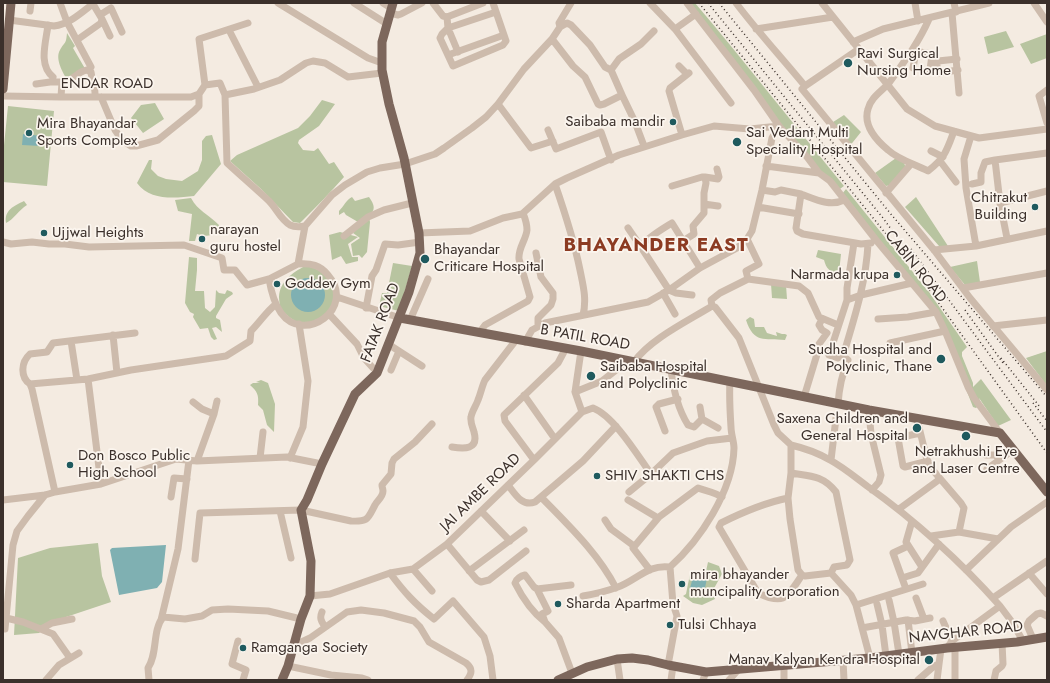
<!DOCTYPE html>
<style>
body{margin:0}
#map{position:relative;width:1050px;height:683px;overflow:hidden;background:#f4ebe1;font-family:Jost,sans-serif}
canvas{display:block}
.frame{position:absolute;inset:0;border:4px solid #3b302b;pointer-events:none}
</style>
<div id="map">
<canvas width="1050" height="683"></canvas>
<div class="frame"></div>
</div>
<script>
const ctx = document.querySelector('canvas').getContext('2d');
ctx.lineJoin = 'round';
function fillPath(path, color) {
  ctx.fillStyle = color;
  ctx.fill(path, 'evenodd');
}
function strokePath(path, color, width, dash) {
  ctx.strokeStyle = color;
  ctx.lineWidth = width;
  ctx.lineCap = dash ? 'butt' : 'round';
  ctx.setLineDash(dash || []);
  ctx.stroke(path);
}
function label(font, color, halo, rows, align = 'center') {
  ctx.font = font + ' Jost,sans-serif';
  ctx.lineWidth = 3.5;
  ctx.setLineDash([]);
  ctx.textBaseline = 'middle';
  ctx.strokeStyle = halo;
  ctx.fillStyle = color;
  for (const [text, x, y, turn = 0] of rows) {
    ctx.save();
    ctx.translate(x, y);
    ctx.rotate((+turn || 0) * Math.PI / 180);
    ctx.textAlign = isNaN(turn) ? turn : align;
    if (halo) ctx.strokeText(text, 0, 0);
    ctx.fillText(text, 0, 0);
    ctx.restore();
  }
}
fillPath(new Path2D(`
 M688 3H695C746 63 794 125 844 186L837 191 786 131Z
 M1006 31 1014 47 988 54 984 37Z
 M67 33 75 46 73 48 87 72 66 78C62 71 55 58 60 50 65 41 66 45 67 33Z
 M1047 34V58L1031 64 1020 44Z
 M322 100 335 104 319 126 299 140 298 143 303 150 314 151 318 148 329 164 334 162 344 177C330 193 315 208 300 223L293 222 261 189 230 161 237 155 298 128 310 116Z
 M155 103 164 119 143 133 131 118 141 105Z
 M8 106 54 111 47 186 3 182V155Z
 M844 115 861 132 849 147 830 124Z
 M212 135 221 164 194 196C175 198 150 201 137 183L149 160H152L151 169 158 176 166 179 182 181 198 171 202 160V141L206 136Z
 M896 158 904 163 906 168 891 185 886 186 875 173Z
 M846 189 929 292 967 347 962 352V356L973 383V387L981 379 1011 420 998 426 979 398 981 404 976 408 973 407 938 318 842 194Z
 M352 197 355 201 369 197C380 212 370 214 358 222L346 215 344 212 339 215V211C344 206 346 200 352 197Z
 M916 197 948 246H939L905 207Z
 M191 198C198 211 208 214 219 225 217 237 207 237 197 234L195 241H189L192 214 178 211 175 200Z
 M24 201 27 205C19 210 13 220 6 223 4 210 14 206 24 201Z
 M369 217 370 222 367 252 362 258 359 255 353 256 351 244 360 238 353 233Z
 M340 232 358 237 348 244 352 257H358V261L346 264 341 256 332 260 329 235Z
 M818 250 841 254 839 273C830 273 826 268 824 260L816 257Z
 M189 257 197 258V270L195 291H204L205 308 210 312 215 307 216 290 219 293 225 294 227 290 232 292 233 294 226 299 216 316V318L220 320 222 332 216 327 212 328 217 339 214 340 211 337 208 328 200 329 193 317 194 314 190 312 185 303Z
 M977 261 980 282 965 285 950 267Z
 M393 263 412 266 399 311 379 306 382 293H387Z
 M305 266C348 272 340 326 304 322 296 322 294 321 288 316 286 314 282 312 281 309 280 307 279 300 279 297 280 281 292 273 305 266Z
 M771 284 786 285 787 299 772 298Z
 M750 317 754 319 755 327H764L767 333 777 336 776 332 782 334H785L787 335 785 340C764 338 754 344 746 320Z
 M1047 351V386L1026 358Z
 M261 380 268 383 275 404 274 432 267 425 263 410 258 405C259 395 257 391 250 385L253 383H260L256 382Z
 M98 543 102 576 111 602 54 621 39 633 14 635 18 558 50 548Z
 M708 562 719 566 722 574 712 592 715 599 702 605 693 603 683 596 686 594 690 574 705 576Z`), '#b8c4a0');
fillPath(new Path2D(`
 M23 134 42 136 41 146 22 145Z
 M291 295a17 17 0 1 1 34 0a17 17 0 1 1-34 0Z
 M166 545 162 582 157 588 119 595 110 550 112 548Z
 M693 577 707 578 704 593 689 592Z`), '#7fb0b2');
strokePath(new Path2D(`
 M60 3 67 22 91 67
 M278 3 368 58 382 63
 M354 3 387 24
 M383 3 391 8
 M433 3 443 16 447 17 483 3
 M650 3 675 29 696 14
 M687 3 754 90 779 126 807 157 819 173
 M736 3C758 32 782 58 805 86L859 49
 M822 3 907 109 935 126 979 138 1047 129
 M915 3 918 21
 M954 3 956 12
 M1034 3 1047 22
 M30 11 31 3
 M390 13 398 15 401 14 422 3
 M952 13 959 93
 M100 15 111 8 122 32
 M447 17 448 28 442 34 440 38 453 66 503 45 506 41 493 3
 M102 19 110 36
 M929 19C919 42 904 62 889 83 882 91 871 97 868 109 863 125 876 140 888 150 899 160 915 164 928 171 945 158 947 150 954 131
 M9 20 54 26C70 24 82 12 94 3
 M48 25C46 42 38 65 53 77
 M560 27 559 23 571 3
 M675 29 731 103
 M756 29 833 17
 M229 30 258 87
 M552 39 560 27 567 23 571 25 590 45 605 67 611 70
 M77 40 101 23 102 19 93 4
 M853 42 883 29 989 3
 M913 49C919 54 926 51 932 55L930 70
 M458 52 448 28 496 12
 M448 55 504 35
 M957 59 938 61 937 63V72L939 73 958 70
 M679 66 687 74
 M913 68 916 51
 M36 84 50 82H62
 M205 85 220 83 225 95 254 89 280 80 306 63 313 61 325 63 348 77 382 73
 M205 85 199 39 248 23
 M802 89 934 250 970 298 1047 390
 M1047 90 1039 96 1047 123
 M225 95 227 163C241 176 255 188 269 201 277 209 280 219 290 225 294 227 300 227 305 226
 M622 95 611 70 619 59 641 44 654 31
 M3 96 61 97H191L199 94 205 85
 M61 97 62 82C73 82 77 71 87 70L91 72C92 81 96 88 95 97
 M101 97 115 130 122 140 131 146H136L158 140 194 111 199 106V94
 M498 104 531 148 553 141
 M548 130 556 149 601 132 611 160
 M682 135 669 91 670 88 689 73
 M971 136 964 159 966 188 976 246
 M931 151 943 157
 M940 161 956 182
 M766 166 819 173 830 181 876 240 936 312 945 331 968 387 974 398 1000 433
 M705 177 718 179 719 177 717 169
 M555 184C565 213 574 240 580 270 583 285 587 299 583 315
 M972 184 981 182V173L985 162 995 160
 M672 186 702 177H705L706 183 704 193V213L693 226 694 234 683 241
 M762 190 775 192 781 190 801 194
 M886 193 911 164
 M844 200C830 207 815 199 801 194L796 228 797 231 803 234 861 244 871 243
 M1000 203 995 160 1047 153
 M704 204 718 206
 M758 207 799 214
 M628 228 641 247
 M419 233 470 231 503 218 522 214 555 184 567 178 619 155 682 135 714 126 750 129 779 126
 M344 236 368 217 384 210 412 203
 M1007 238 1000 203 1047 191
 M747 239 759 264 746 271 748 279 720 293 711 300 712 306 715 307 739 338 774 425 778 433 791 445V473L788 498 790 519 798 570 802 575 805 576 831 573 851 595 856 605 870 658
 M3 242 11 244 32 242 49 244H65L89 247 184 245 222 258 224 270H235L247 285 269 279
 M934 250 976 246 1047 231
 M536 253 541 277 553 293V299L551 305 538 318V326
 M298 264 305 226 332 195 345 185 367 172 380 168 405 164 435 154 444 148 472 128 486 117 498 104 524 69 552 39 573 66 585 77 598 104 600 105 604 104 622 95 635 122 644 146
 M298 264C311 263 320 265 328 275 357 308 304 345 281 313 274 303 271 291 269 279Z
 M748 279 799 286 808 293 819 317 838 325
 M963 288 1047 273
 M663 293 675 314
 M692 295 676 293 669 290 641 247C645 239 664 228 672 223L700 268
 M337 297 400 318
 M847 300 861 295 912 283
 M366 308 372 276 376 270 385 244 398 245 420 242
 M329 314 357 344 364 358 373 368
 M878 319 908 317 936 312
 M410 320 428 279
 M993 326 1047 320
 M479 333 485 325 528 301 530 297 519 259C518 248 526 240 527 230 527 224 525 218 523 213
 M113 335 117 373
 M71 341 77 380
 M525 342 532 330 545 323 648 302 669 290 700 268 737 248 747 239 752 231 762 190 772 138 779 126
 M890 343 945 331
 M388 344 422 366
 M581 351 575 392 582 412 593 408C614 416 638 456 651 474L629 492
 M838 358 829 355 847 300V288L854 243
 M634 362C650 339 688 321 712 306
 M671 369C673 388 678 409 688 425L694 427 702 419 700 407
 M391 370 399 351
 M88 379 101 484
 M30 384 88 379 131 370 226 356 250 341 251 331C260 322 266 312 276 304
 M575 392 602 381 620 367
 M524 395 555 439
 M804 397 818 351 819 344 827 333 822 330 819 325 822 319
 M193 402 202 409 214 414 197 461
 M838 404C839 389 842 374 848 360L843 356C854 319 866 283 868 244
 M869 410 871 434 881 475 879 482 872 490
 M214 414 217 401
 M702 419 718 428
 M917 419 927 460 931 468 961 503 964 508 959 532
 M665 431 656 407 659 404 678 399
 M920 433 898 438 903 466 905 467 928 461
 M791 445C804 448 818 453 830 460 843 467 855 477 867 486 916 521 960 561 1000 606L952 641 947 648
 M452 447C464 449 479 450 474 432 473 428 470 422 471 417 472 411 476 406 478 400 481 393 482 386 485 380L516 340
 M986 455H995L1000 459
 M260 458 263 432
 M290 458 303 427 308 381 299 324
 M534 460 582 412
 M831 460 836 418
 M987 469 1013 450
 M791 473C810 476 823 475 836 492L850 560 847 565 834 567 831 573
 M651 474 673 453 707 441 732 438
 M508 485C515 494 522 507 535 502L583 461 616 426
 M55 492 32 389 30 384C20 377 21 362 30 354L47 352 53 343 135 333
 M171 497 174 478 187 479
 M541 497C568 525 598 553 616 588
 M788 498C764 503 743 512 721 523L719 527 758 593C785 606 787 597 802 575
 M3 500 45 495 55 492 101 484 176 459 197 461 287 457 322 464
 M628 500 658 518
 M899 509 940 479
 M280 511 291 558
 M481 511 510 541
 M605 520 611 529 634 546
 M912 521 906 542 922 567
 M931 536 959 532 998 539
 M447 544 477 580 481 582 489 580 526 551
 M195 559 200 513 301 510 351 521C369 522 368 518 375 505 377 501 383 497 383 491 383 489 382 487 382 485L391 474 392 463 394 459 415 442 432 424
 M413 569 432 591
 M650 570 633 548 659 517 698 488C706 491 715 492 722 497
 M966 570 1011 527 1047 502
 M469 571 524 530
 M390 573C404 592 415 604 434 619L453 601 484 637 490 656 493 680
 M1029 573 1047 594
 M902 578 893 553 908 546
 M537 589 571 585
 M906 589 902 578 918 573 939 544
 M310 596 330 594 390 573 413 569 447 544 534 460 505 421 504 415 558 363 566 348
 M583 596C595 594 607 591 618 587 637 580 648 564 670 567
 M916 598 924 619
 M993 598 1047 561
 M889 600 894 622 899 654
 M877 604 882 625 886 656
 M856 605 923 584
 M1000 606 1012 622 1023 641
 M322 612C319 619 322 622 325 627
 M6 618 23 622 53 634 70 658
 M161 620 178 549 189 460
 M908 620 912 653
 M943 621 952 641
 M545 622C532 612 522 597 515 583 516 579 521 576 525 575L534 587 537 589 548 611 542 614 545 622 559 638 572 673
 M862 628 906 620 915 621 930 618
 M5 629 13 545 17 531 28 516 45 495
 M41 629 52 623 72 619
 M1033 639 1027 625 1029 621 1037 614 1041 613 1047 616
 M238 641 232 664 246 670 243 680
 M293 646 310 638 347 612 361 610 384 613 414 621 420 627 429 642 466 663C473 669 472 673 467 680
 M955 647V680
 M617 659 620 680
 M843 660 844 680
 M668 665 677 616 673 604 670 567C700 540 733 491 734 448 734 442 731 434 731 427 730 412 729 397 730 381
 M784 665V680
 M288 666 331 675 362 678 368 680
 M46 680 59 665 79 653
 M149 680 148 668C158 653 152 631 163 617L185 619 202 616 212 610 228 609 268 611 301 619
 M671 680 673 666
 M703 680 706 672
 M729 680 740 668
 M918 680 934 666 939 664 941 649
 M937 680 939 664
 M994 680 996 671 1002 666 1003 664 1002 643`), '#cdbbac', 7);
strokePath(new Path2D(`
 M3 89 11 3
 M400 318 581 351 869 410 1000 433 1047 492
 M282 680 288 666 301 619 310 596 311 561 301 510 307 500 322 464 355 394 377 373 409 292 420 253 419 233 404 158 389 104 382 70V42L393 3
 M558 680 587 667 617 659 632 658 648 660 668 665 706 672 870 658 947 648 1017 642 1047 637`), '#7d675c', 9);
strokePath(new Path2D(`
 M699 3 912 266 1047 453
 M708 3 883 218 912 258
 M719 3 890 213 1047 397
 M911 249 1047 432
 M965 310 1003 363
 M1001 358 1040 407
 M1033 403 1047 421`), '#3b302b', 1.5, [1, 3]);
for (const [x, y, r, color] of [
 [848,63,5,"#1f5a5e"],
 [673,122,4,"#1f5a5e"],
 [29,133,4,"#1f5a5e"],
 [737,142,5,"#1f5a5e"],
 [1035,207,4,"#1f5a5e"],
 [44,233,4,"#1f5a5e"],
 [202,239,4,"#1f5a5e"],
 [425,259,5,"#1f5a5e"],
 [897,275,4,"#1f5a5e"],
 [277,284,4,"#1f5a5e"],
 [941,359,5,"#1f5a5e"],
 [591,376,5,"#1f5a5e"],
 [917,428,5,"#1f5a5e"],
 [966,436,5,"#1f5a5e"],
 [70,465,4,"#1f5a5e"],
 [597,476,4,"#1f5a5e"],
 [682,584,4,"#1f5a5e"],
 [558,604,4,"#1f5a5e"],
 [670,625,4,"#1f5a5e"],
 [243,648,4,"#1f5a5e"],
 [929,660,5,"#1f5a5e"]
]) {
  const dot = new Path2D();
  dot.arc(x, y, r, 0, 2 * Math.PI);
  ctx.fillStyle = color;
  ctx.fill(dot);
  strokePath(dot, '#fbf5ee', 1.5);
}
label('15px', '#3b302b', '#fbf5ee', [
 ["Ravi Surgical",857,54],
 ["Nursing Home",857,71],
 ["Saibaba mandir",665,122,"right"],
 ["Mira Bhayandar",37,124],
 ["Sports Complex",37,141],
 ["Sai Vedant Multi",746,133],
 ["Speciality Hospital",746,150],
 ["Chitrakut",1027,198,"right"],
 ["Building",1027,215,"right"],
 ["narayan",210,230],
 ["guru hostel",210,247],
 ["Ujjwal Heights",52,233],
 ["Bhayandar",434,250],
 ["Criticare Hospital",434,267],
 ["Narmada krupa",889,275,"right"],
 ["Goddev Gym",285,284],
 ["Sudha Hospital and",932,350,"right"],
 ["Polyclinic, Thane",932,367,"right"],
 ["Saibaba Hospital",600,367],
 ["and Polyclinic",600,384],
 ["Saxena Children and",908,419,"right"],
 ["General Hospital",908,436,"right"],
 ["Netrakhushi Eye",966,452,"center"],
 ["and Laser Centre",966,469,"center"],
 ["Don Bosco Public",78,456],
 ["High School",78,473],
 ["SHIV SHAKTI CHS",605,476],
 ["mira bhayander",690,575],
 ["muncipality corporation",690,592],
 ["Sharda Apartment",566,604],
 ["Tulsi Chhaya",678,625],
 ["Ramganga Society",251,648],
 ["Manav Kalyan Kendra Hospital",920,660,"right"]
], 'left');
label('15px', '#3b302b', '#fbf5ee', [
 ["ENDAR ROAD",107,84],
 ["CABIN ROAD",915,267,51],
 ["FATAK ROAD",381,323,-69],
 ["B PATIL ROAD",585,338,10],
 ["JAI AMBE ROAD",481,493,-44],
 ["NAVGHAR ROAD",966,633,-6]
]);
ctx.letterSpacing = '1px';
label('bold 19px', '#8c3b22', '#fbf5ee', [
 ["BHAYANDER EAST",656,246]
]);
ctx.letterSpacing = '0px';
</script>
